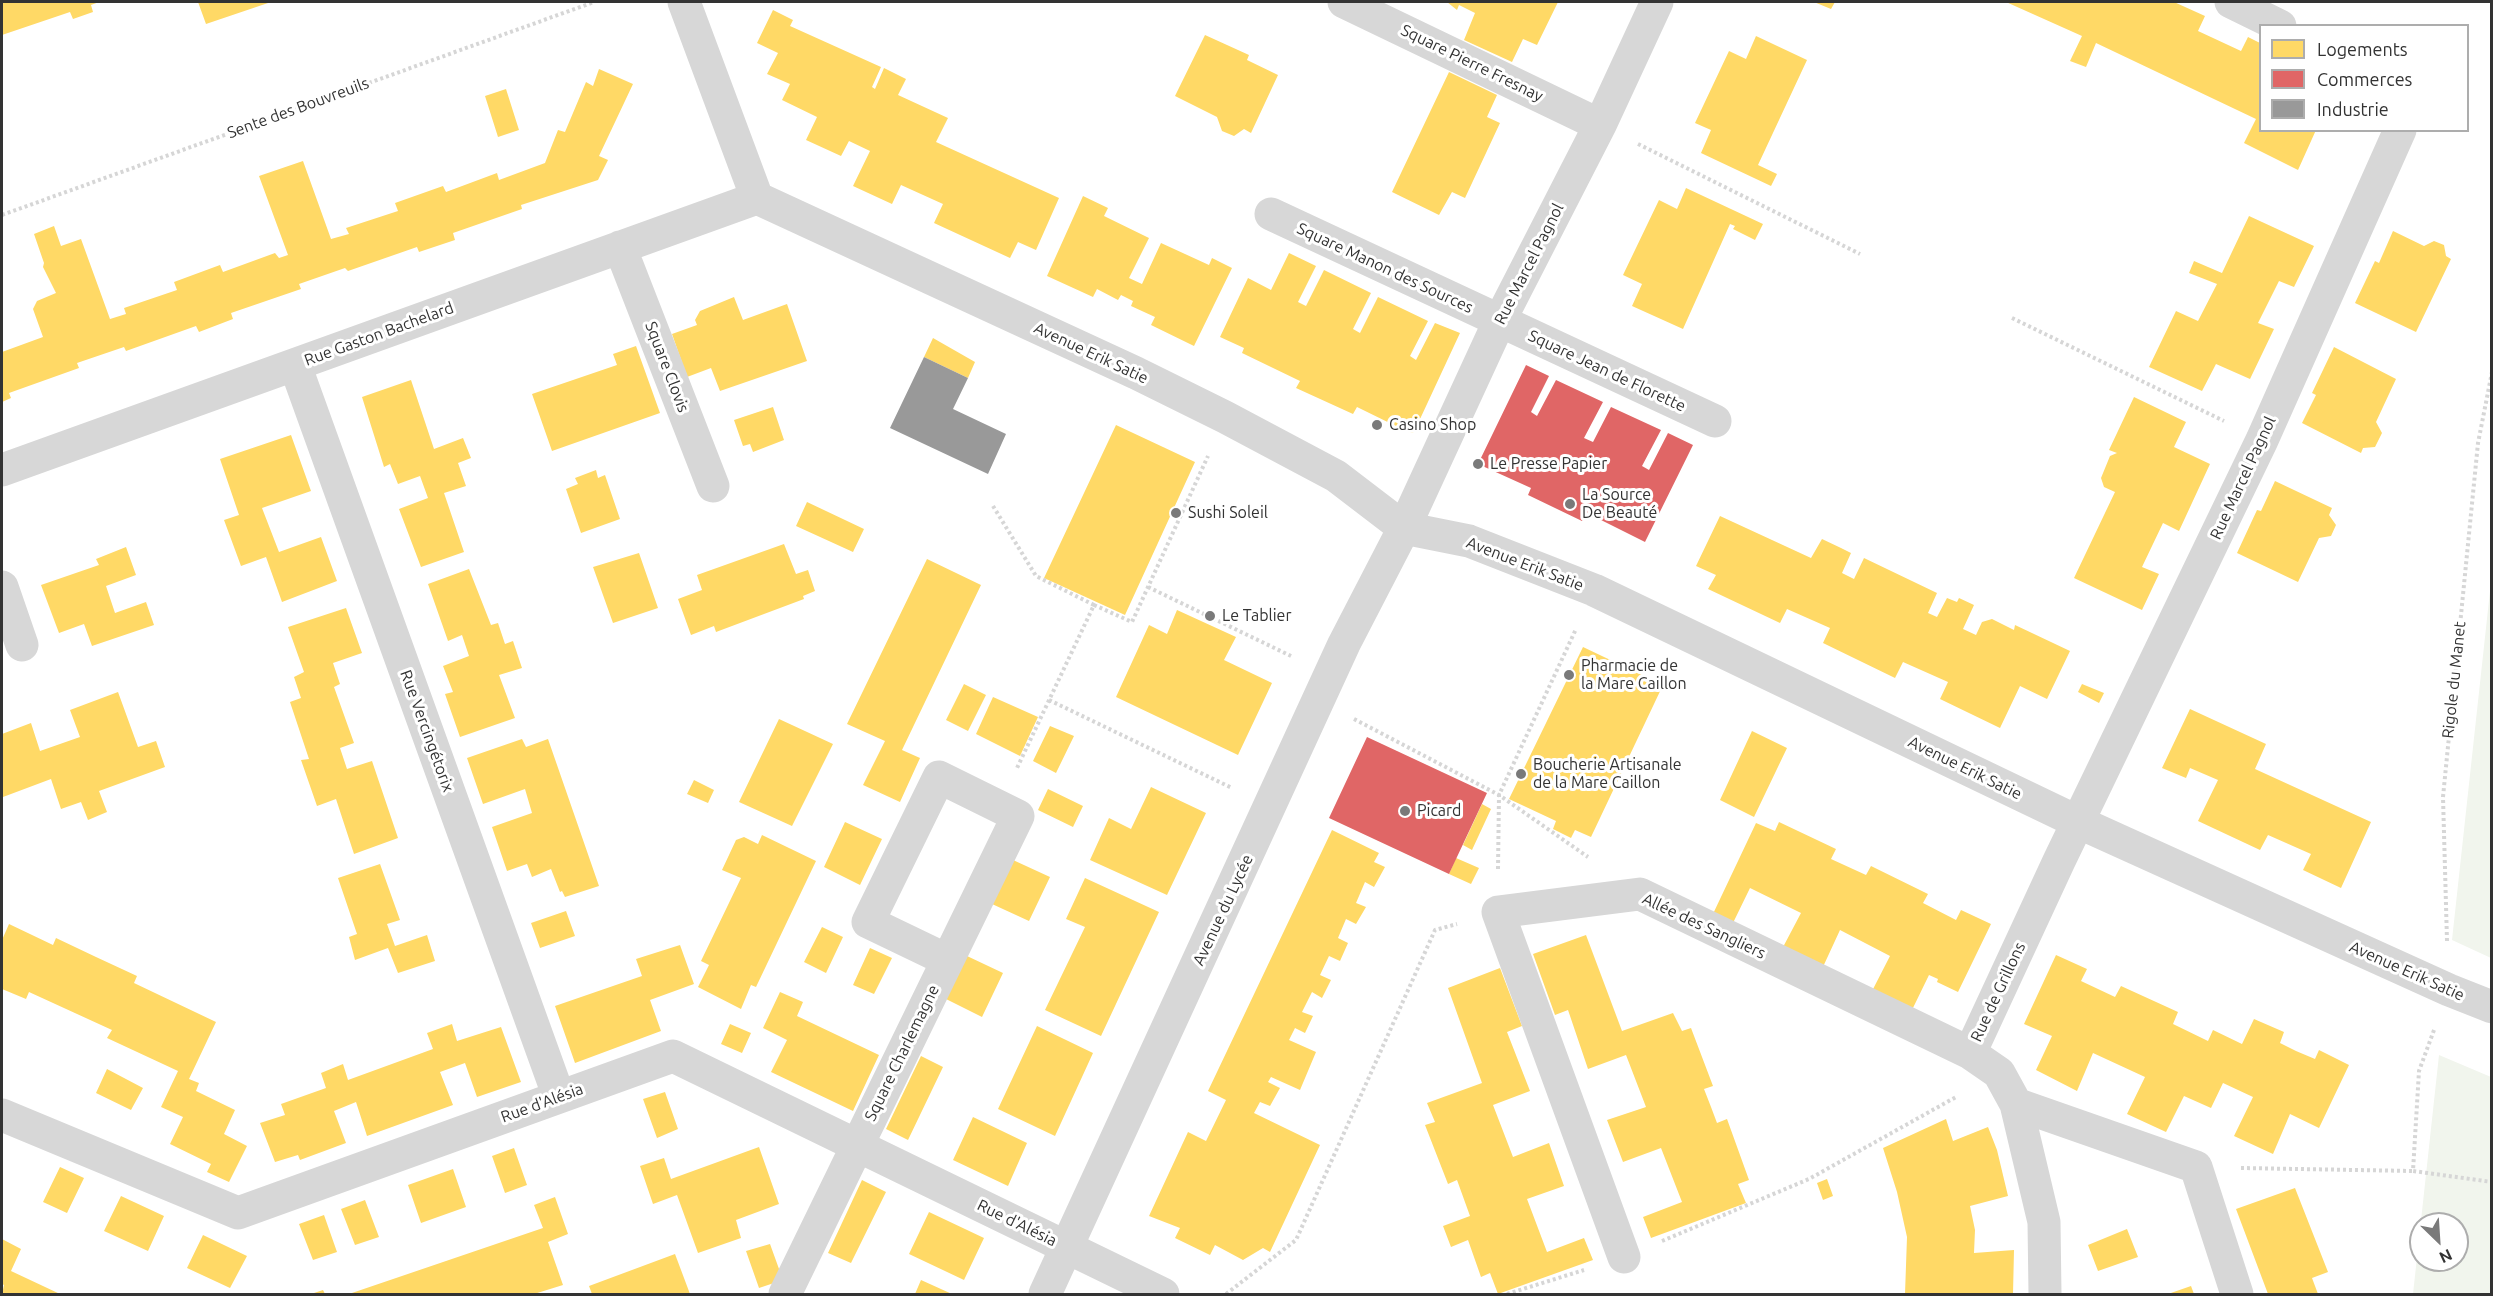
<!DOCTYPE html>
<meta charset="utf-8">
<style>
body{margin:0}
#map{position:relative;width:2493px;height:1296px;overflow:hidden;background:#fff;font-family:Ubuntu,sans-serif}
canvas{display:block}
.frame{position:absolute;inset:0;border:3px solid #333;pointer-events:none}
.legend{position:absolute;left:2259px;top:24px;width:210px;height:108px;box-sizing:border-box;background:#fff;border:2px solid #adadad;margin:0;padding:8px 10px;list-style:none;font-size:18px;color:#333}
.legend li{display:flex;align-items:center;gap:12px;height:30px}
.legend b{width:30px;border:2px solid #adadad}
.north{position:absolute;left:2409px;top:1212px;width:60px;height:60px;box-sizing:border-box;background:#fff;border:2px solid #adadad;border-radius:50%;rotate:155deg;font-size:16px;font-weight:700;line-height:24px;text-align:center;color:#333}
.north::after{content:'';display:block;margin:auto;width:21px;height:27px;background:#7a7a7a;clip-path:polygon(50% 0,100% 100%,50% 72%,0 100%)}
</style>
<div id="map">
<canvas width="2493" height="1296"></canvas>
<div class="frame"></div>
<ul class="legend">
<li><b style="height:16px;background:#ffd966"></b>Logements</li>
<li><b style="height:16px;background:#e06666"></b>Commerces</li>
<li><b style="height:16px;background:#999"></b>Industrie</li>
</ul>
<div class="north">N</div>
</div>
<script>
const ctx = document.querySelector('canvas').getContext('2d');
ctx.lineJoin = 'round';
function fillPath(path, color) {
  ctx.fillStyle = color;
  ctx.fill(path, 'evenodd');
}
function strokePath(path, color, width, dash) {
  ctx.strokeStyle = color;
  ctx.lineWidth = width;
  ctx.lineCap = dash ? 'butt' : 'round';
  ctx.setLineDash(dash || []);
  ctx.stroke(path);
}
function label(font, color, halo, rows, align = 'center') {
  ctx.font = font + ' Ubuntu,sans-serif';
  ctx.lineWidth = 6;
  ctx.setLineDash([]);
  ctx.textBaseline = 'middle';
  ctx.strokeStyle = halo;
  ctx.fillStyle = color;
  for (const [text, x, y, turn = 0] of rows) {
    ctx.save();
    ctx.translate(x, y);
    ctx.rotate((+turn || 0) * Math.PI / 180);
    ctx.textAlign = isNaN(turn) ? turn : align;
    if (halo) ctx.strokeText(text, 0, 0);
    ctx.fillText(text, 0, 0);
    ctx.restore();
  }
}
fillPath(new Path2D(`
 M2491 582V958L2452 940Z
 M2439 1055 2491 1077V1294H2413ZM2421 1224H2457V1260H2421Z`), '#f1f5ed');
fillPath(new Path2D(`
 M2 2H99L91 5 93 12 73 19 70 12 2 35Z
 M198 2H271L206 24Z
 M1447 2H1558L1537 45 1523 39 1512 62 1464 40 1475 13 1459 5 1457 10Z
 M1814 2H1835L1831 9Z
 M2006 2H2174L2205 16 2198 31 2241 51 2248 37 2260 43V130H2316L2298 170 2244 143 2256 119 2096 43 2086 67 2070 61 2082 36Z
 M773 10 793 20 790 26 881 67 872 87 875 89 884 68 906 79 898 95 948 118 936 142 1059 198 1036 250 1018 242 1010 258 934 223 943 204 901 185 892 204 853 186 870 151 849 141 841 156 806 140 817 117 782 100 790 84 767 74 778 53 757 43Z
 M1205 35 1249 55 1247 60 1278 75 1251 133 1244 129 1234 136 1222 131 1217 117 1175 96Z
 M1756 36 1807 60 1758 165 1777 174 1771 186 1701 153 1711 130 1695 123 1729 51 1746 59Z
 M599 69 633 84 599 156 608 160 598 180 521 205 522 209 453 233 455 240 419 252 417 247 348 271 345 268 299 284 301 289 231 313 233 319 199 332 196 326 126 351 124 347 77 363 79 368 9 393 11 398 2 402V352L43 337 33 309 37 301 56 293 43 267 44 263 34 234 54 226 61 246 81 239 110 319 126 314 124 308 177 290 174 282 220 265 223 272 275 253 279 258 288 255 259 176 303 161 331 239 349 234 346 228 398 211 395 203 443 186 446 192 497 173 499 180 545 163 558 130 565 132 586 82 593 86Z
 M1449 72 1497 95 1487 117 1500 123 1465 198 1452 192 1439 215 1392 192Z
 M506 89 519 130 498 137 485 96Z
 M1686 188 1763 224 1755 240 1733 229 1735 226 1730 224 1683 329 1632 306 1642 284 1623 275 1659 200 1677 209Z
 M1083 196 1108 208 1104 216 1149 238 1129 278 1142 284 1161 243 1209 265 1212 258 1232 268 1194 346 1151 325 1155 317 1131 306 1133 301 1121 295 1118 300 1097 289 1093 297 1047 276Z
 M2249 216 2314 246 2294 287 2279 281 2258 323 2274 329 2250 379 2216 364 2202 391 2149 367 2176 311 2198 321 2217 284 2189 273 2194 261 2222 273Z
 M2393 231 2424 246 2434 241 2444 245 2446 256 2451 259 2416 332 2355 303 2375 261 2379 263Z
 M1289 253 1316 266 1298 302 1306 306 1324 270 1371 293 1353 329 1360 333 1378 297 1428 321 1410 356 1416 360 1435 323 1460 333 1414 432 1410 433 1357 407 1353 414 1296 388 1300 381 1242 353 1244 348 1220 337 1248 278 1271 290Z
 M734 297 743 320 787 304 807 361 720 391 711 368 687 377 672 334 697 325 695 320 700 311Z
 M933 338 975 362 968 378 924 357Z
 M636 346 660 413 552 451 532 394 617 365 613 354Z
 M2334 347 2396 379 2376 422 2382 433 2375 447 2363 448 2361 453 2302 423 2316 395 2312 393Z
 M411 380 434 449 463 438 471 458 458 463 466 486 444 493 464 552 421 567 399 509 428 498 420 476 398 484 390 464 384 467 362 397Z
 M2134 397 2186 422 2174 447 2210 464 2179 531 2163 523 2142 567 2159 574 2142 610 2074 578 2115 492 2104 487 2101 478 2110 456 2117 453 2109 450Z
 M773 407 784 440 753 452 750 444 743 446 734 420Z
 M1116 425 1195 462 1125 615 1044 578Z
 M291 435 311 491 262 508 279 552 321 537 337 581 282 602 266 557 241 566 224 520 239 515 220 459Z
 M596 470 598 478 605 475 620 519 581 533 566 489 578 484 575 478Z
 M2275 481 2332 508 2329 515 2336 525 2331 536 2319 538 2298 582 2237 553 2257 510 2261 511Z
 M807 502 864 529 853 552 796 526Z
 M1720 516 1811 558 1822 539 1841 548 1851 553 1842 573 1854 579 1864 558 1937 593 1928 613 1937 617 1947 598 1957 602 1959 598 1974 605 1963 629 1976 635 1982 622 1992 619 2014 630 2015 625 2070 651 2047 699 2020 686 2000 728 1940 699 1948 682 1903 662 1895 678 1823 643 1830 628 1787 609 1780 623 1708 589 1716 575 1696 566Z
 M784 544 796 574 808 570 815 591 803 596 804 599 716 632 714 626 691 635 678 599 702 590 697 575Z
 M126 547 136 575 106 586 115 613 146 602 154 625 92 646 84 624 59 633 41 585 99 565 96 559Z
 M639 553 658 608 613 623 593 567Z
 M927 559 981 585 902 750 920 758 900 802 863 785 885 741 847 724Z
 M469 569 491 625 498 623 505 644 513 641 522 668 499 675 515 718 460 737 445 694 453 692 443 666 469 656 462 635 448 641 428 584Z
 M346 608 362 653 333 663 340 684 334 687 354 743 340 748 347 769 372 761 398 838 354 854 336 799 317 806 301 760 309 759 290 702 301 698 294 677 304 672 288 627Z
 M1177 610 1236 637 1224 660 1272 683 1238 755 1116 697 1149 625 1167 634Z
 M1583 647 1663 685 1591 837 1575 830 1571 838 1553 829 1556 821 1509 799Z
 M964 684 986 695 968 731 946 720Z
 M2082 684 2104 693 2099 703 2078 692Z
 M118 692 138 747 156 741 165 767 99 791 107 812 88 820 81 802 61 809 51 779 3 797 2 734 31 723 40 751 80 737 70 710Z
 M993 697 1038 717 1020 756 976 734Z
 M2190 709 2266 744 2255 769 2371 822 2341 888 2303 870 2311 854 2268 835 2260 850 2198 821 2218 780 2190 768 2186 778 2162 768Z
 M779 719 833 744 792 826 739 802Z
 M1050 726 1074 736 1056 773 1033 761Z
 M1752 731 1787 748 1754 817 1720 800Z
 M522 739 526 747 548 739 599 886 565 897 562 891 560 892 551 869 532 877 527 864 507 871 492 827 532 813 525 789 483 804 467 758Z
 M694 780 714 790 708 803 687 794Z
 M1151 787 1206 813 1167 895 1090 860 1109 818 1131 829Z
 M1048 789 1083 806 1073 827 1038 810Z
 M1482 804 1491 809 1472 850 1463 845Z
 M845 822 882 839 860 885 824 867Z
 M1779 822 1836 849 1831 859 1866 875 1871 866 1928 894 1923 903 1956 920 1961 910 1991 924 1958 992 1937 982 1938 979 1929 975 1911 1012 1871 993 1890 956 1840 930 1822 969 1782 949 1801 913 1750 888 1732 925 1712 916 1756 823 1775 831Z
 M1332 830 1379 853 1374 862 1385 867 1374 887 1365 882 1356 903 1366 907 1356 924 1346 919 1338 938 1348 943 1340 961 1329 956 1320 975 1331 980 1322 998 1312 992 1302 1012 1313 1016 1305 1033 1295 1028 1289 1040 1316 1052 1300 1090 1271 1077 1268 1082 1280 1088 1270 1106 1260 1102 1254 1113 1320 1145 1270 1252 1263 1248 1243 1260 1215 1245 1210 1255 1175 1238 1180 1228 1149 1216 1188 1132 1206 1141 1226 1100 1208 1091Z
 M762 835 816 861 756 987 751 985 741 1009 698 987 709 965 701 961 741 878 722 870 736 840 744 837 758 844Z
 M1456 858 1479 868 1471 884 1449 874Z
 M1013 860 1050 877 1029 921 992 904Z
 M380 864 400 920 387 924 395 946 427 935 435 961 398 973 388 948 355 960 349 937 357 934 338 878Z
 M1085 878 1159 912 1101 1036 1045 1010 1085 927 1066 919Z
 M566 911 575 936 540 948 531 923Z
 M9 924 53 945 56 938 96 957 137 976 134 983 216 1022 189 1079 199 1083 196 1091 235 1110 224 1134 247 1146 229 1182 207 1172 211 1164 170 1144 183 1117 161 1107 178 1071 107 1038 112 1030 29 992 26 999 2 989V940Z
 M822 927 843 937 826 973 804 962Z
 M1586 935 1622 1031 1673 1013 1682 1031 1691 1028 1713 1086 1704 1089 1711 1107 1717 1123 1727 1119 1749 1180 1738 1184 1746 1203 1651 1238 1643 1217 1682 1202 1661 1148 1623 1162 1607 1120 1646 1107 1626 1055 1588 1069 1568 1010 1555 1015 1533 954Z
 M680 945 694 984 650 1000 661 1031 575 1063 555 1006 642 976 636 959Z
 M870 948 892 958 874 994 853 985Z
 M2056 955 2087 969 2081 981 2115 997 2121 986 2178 1012 2173 1024 2208 1041 2213 1030 2242 1044 2254 1019 2284 1032 2280 1043 2296 1051 2315 1059 2319 1050 2349 1065 2319 1128 2290 1114 2273 1154 2234 1136 2253 1097 2223 1083 2211 1108 2184 1096 2166 1132 2127 1114 2145 1077 2093 1053 2077 1091 2036 1070 2052 1036 2024 1024Z
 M967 956 1003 973 982 1017 946 999Z
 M1500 968 1522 1026 1507 1032 1530 1091 1493 1105 1513 1157 1549 1143 1564 1186 1527 1199 1547 1252 1584 1238 1593 1260 1498 1294 1490 1273 1481 1277 1468 1240 1451 1247 1443 1226 1470 1216 1457 1180 1448 1184 1425 1125 1435 1122 1427 1103 1482 1083 1448 988Z
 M780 992 803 1002 797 1016 879 1055 853 1111 771 1072 787 1040 763 1028Z
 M452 1024 457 1041 501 1027 521 1082 477 1097 465 1063 440 1072 453 1105 367 1136 356 1102 334 1111 346 1143 300 1160 298 1155 275 1162 260 1123 285 1115 281 1104 326 1088 321 1073 343 1064 348 1080 433 1049 427 1033Z
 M730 1024 751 1033 742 1053 721 1044Z
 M1037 1026 1093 1053 1055 1136 998 1109Z
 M921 1056 943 1067 908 1140 886 1129Z
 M107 1069 143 1088 131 1110 96 1093Z
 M665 1092 678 1129 657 1138 643 1099Z
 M973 1117 1027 1143 1008 1186 953 1160Z
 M1946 1119 1953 1141 1988 1127 1997 1150 2008 1196 1970 1206 1975 1230 1974 1253 2014 1250 2013 1294H1905L1907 1237 1897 1192 1883 1148Z
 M759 1147 779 1204 736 1220 741 1238 698 1253 677 1195 653 1204 640 1166 664 1158 671 1179Z
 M514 1148 527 1185 505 1193 492 1156Z
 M60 1167 84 1178 67 1213 43 1202Z
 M453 1169 466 1207 421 1223 408 1185Z
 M1827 1179 1833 1196 1823 1200 1817 1183Z
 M862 1180 886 1192 851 1263 828 1253Z
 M2295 1188 2328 1272 2312 1278 2318 1294H2268L2236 1209Z
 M121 1196 164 1216 148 1251 104 1231Z
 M555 1197 568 1234 548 1242 563 1285 534 1294H349L543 1228 534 1205Z
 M365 1200 379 1237 355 1245 341 1209Z
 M929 1212 984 1238 964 1280 909 1254Z
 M324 1215 337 1252 313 1260 299 1224Z
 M2127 1229 2138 1257 2098 1271 2088 1245Z
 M203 1235 247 1256 230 1288 187 1268Z
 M2 1239 21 1249 11 1271 60 1294H2L4 1285 2 1284Z
 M770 1244 783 1280 759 1288 746 1251Z
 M675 1254 690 1294H592L589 1286Z
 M921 1280 952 1294H915Z
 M2191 1286 2194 1294H2168Z
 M323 1290 325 1294H311Z`), '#ffd966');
fillPath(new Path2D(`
 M1526 365 1549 376 1531 412 1537 416 1556 380 1603 402 1584 438 1593 442 1611 407 1661 430 1642 466 1649 470 1668 433 1693 445 1645 542 1587 513 1582 521 1528 495 1531 488 1478 464Z
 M1367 737 1487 793 1449 874 1329 818Z`), '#e06666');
fillPath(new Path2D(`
 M924 357 968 378 953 409 1006 434 988 474 890 428Z`), '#999');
strokePath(new Path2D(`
 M1638 144 1860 254
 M2 215 594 2
 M2012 318 2224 421
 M993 506 1036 576 1094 605 1017 768
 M1148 587 1291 656
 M1094 605 1132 622 1208 456
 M1049 700 1232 788
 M1354 719 1499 795 1588 857
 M1498 869 1499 795 1576 629
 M2447 941 2443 797 2478 443 2492 372
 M2434 1030 2419 1071 2413 1171 2492 1182
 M2241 1168 2413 1171
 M1662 1241 1809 1179 1956 1097
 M1226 1294 1296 1240 1435 930 1457 924
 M1507 1294 1584 1270`), '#d6d6d6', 4, [3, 3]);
strokePath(new Path2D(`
 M684 2 757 198 1136 373 1225 417 1336 476 1404 528 1469 541 1594 590 2078 822 2449 990 2492 1007
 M1344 2 1600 125
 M2231 2 2280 26
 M1271 214 1715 421
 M620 247 713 486
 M295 365 559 1097
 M2 470 757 198
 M2 587 22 645
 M2016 1104 2196 1167 2237 1294
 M2 1115 238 1213 673 1056 1163 1294
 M1624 1257 1498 912 1640 894 1970 1053
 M785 1294 1018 816 939 777 868 922 947 960
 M1045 1294 1344 644 1404 528 1499 322 1600 125 1657 2
 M2045 1294 2044 1222 2016 1104 1999 1073 1970 1053 2059 861 2262 440 2400 130`), '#d7d7d7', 33);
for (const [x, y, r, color] of [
 [1377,425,6,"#7a7a7a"],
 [1478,464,6,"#7a7a7a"],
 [1570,504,6,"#7a7a7a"],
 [1176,513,6,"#7a7a7a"],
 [1210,616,6,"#7a7a7a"],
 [1569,675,6,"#7a7a7a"],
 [1521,774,6,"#7a7a7a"],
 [1405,811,6,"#7a7a7a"]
]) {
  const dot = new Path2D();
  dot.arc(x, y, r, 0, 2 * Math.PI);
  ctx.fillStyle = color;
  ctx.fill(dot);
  strokePath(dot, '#fff', 2);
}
label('16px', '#333', '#fff', [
 ["Square Pierre Fresnay",1472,63,26],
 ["Sente des Bouvreuils",298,108,-20],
 ["Rue Marcel Pagnol",1529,264,-63],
 ["Square Manon des Sources",1385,268,25],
 ["Rue Gaston Bachelard",379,334,-20],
 ["Avenue Erik Satie",1091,353,25],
 ["Square Clovis",667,367,69],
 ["Square Jean de Florette",1607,371,25],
 ["Rue Marcel Pagnol",2243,478,-65],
 ["Avenue Erik Satie",1525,564,21],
 ["Rigole du Manet",2454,680,-84],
 ["Rue Vercingétorix",427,731,70],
 ["Avenue Erik Satie",1965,768,26],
 ["Avenue du Lycée",1223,910,-65],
 ["Allée des Sangliers",1704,926,25],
 ["Avenue Erik Satie",2407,971,24],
 ["Rue de Grillons",1998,992,-65],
 ["Square Charlemagne",902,1053,-64],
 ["Rue d'Alésia",542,1103,-20],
 ["Rue d'Alésia",1017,1223,26]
]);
label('16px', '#333', '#fff', [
 ["Casino Shop",1389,425],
 ["Le Presse Papier",1490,464],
 ["La Source",1582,495],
 ["De Beauté",1582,513],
 ["Sushi Soleil",1188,513],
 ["Le Tablier",1222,616],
 ["Pharmacie de",1581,666],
 ["la Mare Caillon",1581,684],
 ["Boucherie Artisanale",1533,765],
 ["de la Mare Caillon",1533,783],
 ["Picard",1417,811]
], 'left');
</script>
